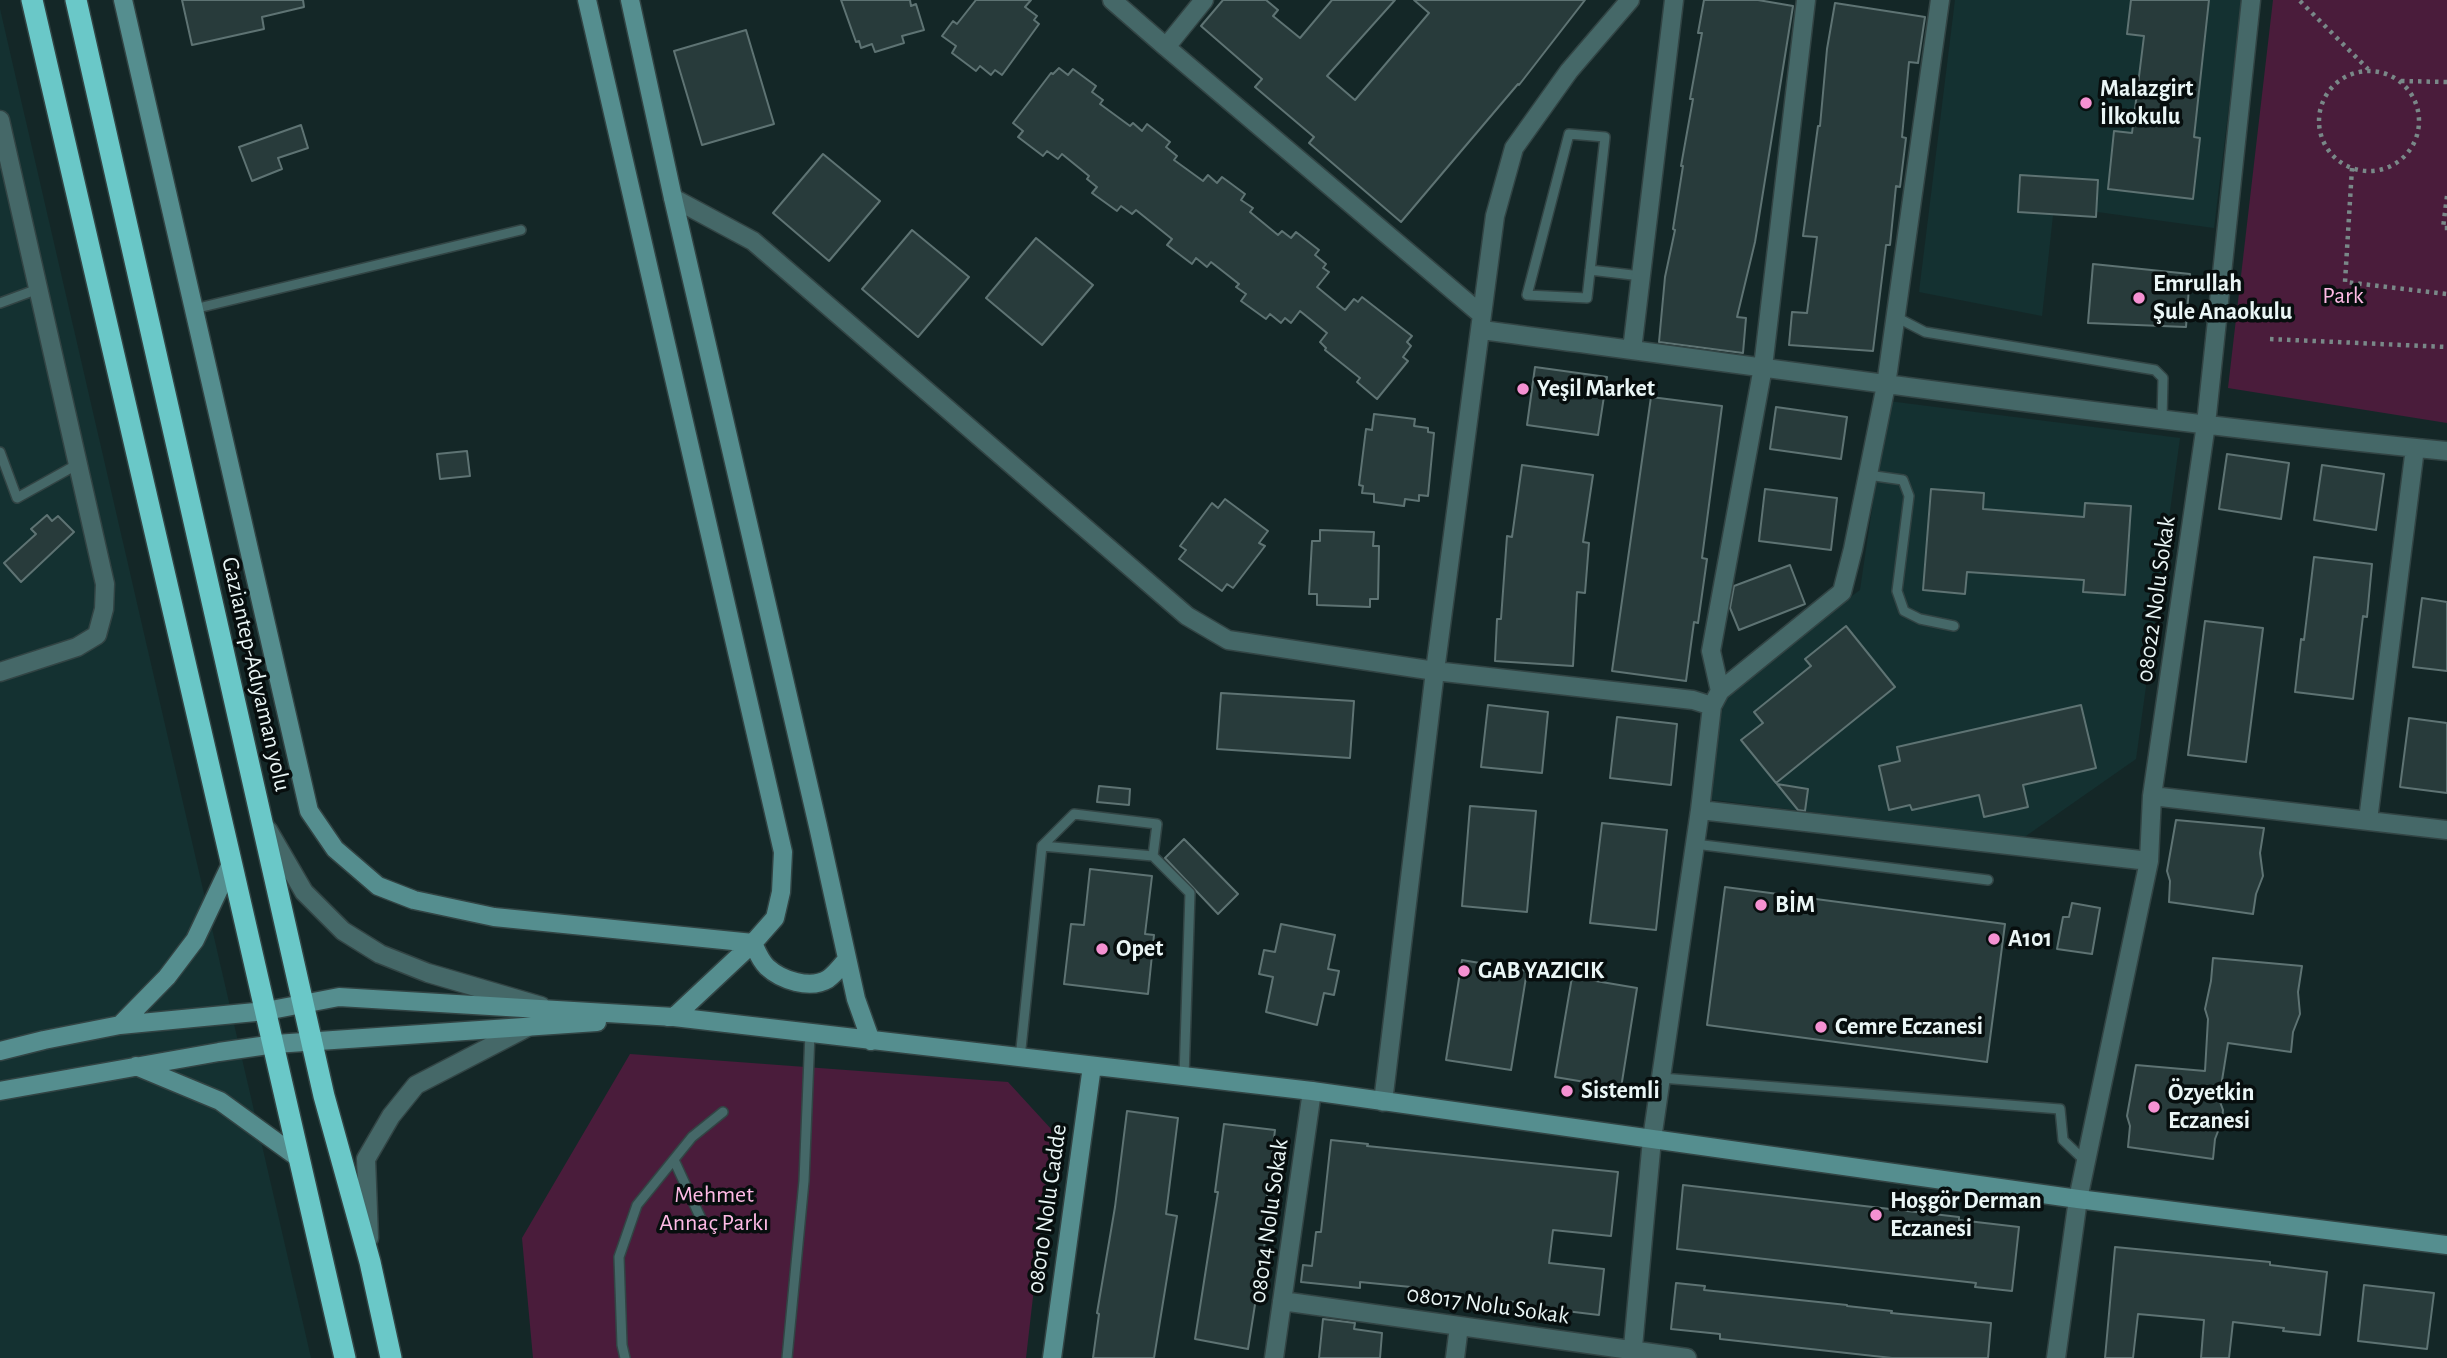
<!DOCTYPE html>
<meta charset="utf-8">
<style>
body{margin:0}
canvas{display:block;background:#142727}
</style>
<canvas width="2447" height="1358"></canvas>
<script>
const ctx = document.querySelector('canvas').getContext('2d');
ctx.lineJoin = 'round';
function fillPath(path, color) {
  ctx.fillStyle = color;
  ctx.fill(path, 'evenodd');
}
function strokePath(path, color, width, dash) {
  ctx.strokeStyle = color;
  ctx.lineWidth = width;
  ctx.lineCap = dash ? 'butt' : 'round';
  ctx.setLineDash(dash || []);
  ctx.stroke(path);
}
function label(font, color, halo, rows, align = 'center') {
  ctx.font = font + ' "Alegreya Sans",sans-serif';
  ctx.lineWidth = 7;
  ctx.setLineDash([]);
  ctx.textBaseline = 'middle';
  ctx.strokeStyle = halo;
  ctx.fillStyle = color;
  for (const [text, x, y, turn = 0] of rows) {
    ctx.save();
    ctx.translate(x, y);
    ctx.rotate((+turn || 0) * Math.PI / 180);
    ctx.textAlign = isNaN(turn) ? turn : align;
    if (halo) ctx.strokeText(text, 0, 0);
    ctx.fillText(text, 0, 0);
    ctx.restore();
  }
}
fillPath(new Path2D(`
 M1955 0H2242L2214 228 2054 206 2042 316 1919 292Z
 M0 9 311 1358H0Z
 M1888 401 2180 438 2136 759 2023 838 1706 799 1726 689 1860 590Z`), '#143131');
fillPath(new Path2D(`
 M2273 0H2447V423L2228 388Z
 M630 1054 1008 1082 1052 1130 1026 1358H533L522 1238Z`), '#4a1c3b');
const building = new Path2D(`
 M182 0H303L304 7 262 17 264 29 192 45Z
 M841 0H910L911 6 916 4 924 30 902 36 904 43 875 52 872 44 861 48 859 41 856 42Z
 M976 0H1031L1025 7 1037 16 1034 20 1039 24 1002 75 995 70 991 75 980 66 976 71 952 53 956 46 942 36 953 21 957 24Z
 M1223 0H1266L1278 10 1273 16 1300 38 1332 0H1395L1327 76 1355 100 1429 13 1414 0H1585L1519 85 1518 84 1401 222 1309 143 1314 137 1255 87 1262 79 1201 26Z
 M1704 0H1758L1793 6 1755 242 1737 317 1746 318 1743 353 1659 342 1665 277 1675 230 1673 229 1683 166H1681L1693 99H1690L1702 33H1698Z
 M2131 0H2209L2194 137 2200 138 2193 199 2108 189 2114 131 2132 133 2144 36 2127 34Z
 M1835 3 1925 17 1918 63 1909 62 1902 137 1906 138 1900 187 1896 186 1890 245H1886L1873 351 1789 345 1792 312 1807 313 1817 237 1803 236 1818 126H1820L1827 49Z
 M746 30 774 124 702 145 674 51Z
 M1059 68 1068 75 1073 69 1096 86 1092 92 1103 100 1100 104 1130 126 1133 123 1142 131 1147 124 1170 142 1166 147 1177 156 1174 160 1203 181 1208 175 1217 183 1222 177 1245 194 1241 200 1253 208 1250 212 1278 235 1282 231 1291 238 1296 232 1319 250 1315 255 1326 264 1323 268 1329 272 1317 287 1345 310 1354 299 1358 302 1362 297 1412 336 1407 342 1411 346 1403 357 1408 361 1377 399 1357 382 1360 378 1325 350 1326 348 1320 342 1327 333 1300 311 1291 323 1285 318 1281 323 1270 314 1266 319 1241 301 1246 294 1236 287 1239 284 1211 262 1207 267 1196 258 1192 264 1167 245 1172 239 1136 210 1132 214 1121 206 1117 211 1092 193 1097 187 1087 179 1089 176 1062 154 1058 159 1047 151 1043 156 1018 137 1023 131 1013 123 1051 73 1053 74Z
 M301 125 308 148 278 158 282 169 252 181 239 147Z
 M823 154 880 201 829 261 773 213Z
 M2020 175 2098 180 2096 217 2018 212Z
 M912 230 969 277 918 337 862 289Z
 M1036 238 1093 285 1042 345 986 298Z
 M2093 264 2190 274 2186 327 2088 323Z
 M1535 367 1607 377 1598 435 1527 425Z
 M1651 397 1722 406 1702 558 1707 559 1698 623 1694 622 1686 681 1612 671Z
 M1776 407 1847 417 1841 459 1770 449Z
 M1374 414 1415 419 1414 426 1428 428V432L1434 433 1428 496 1419 495V501L1405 499 1404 506 1374 502V494L1362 493 1363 486 1359 485 1366 429 1372 430Z
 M467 451 470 476 440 479 437 454Z
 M2227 454 2289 463 2281 519 2219 509Z
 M1522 465 1593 475 1583 542 1589 543 1585 593 1577 592 1573 666 1495 661 1497 619H1501L1507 536 1512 537Z
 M2322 465 2384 474 2376 530 2314 520Z
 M1765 489 1837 498 1831 550 1759 541Z
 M1931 489 1984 493 1983 509 2084 517 2085 503 2131 506 2125 595 2083 592 2084 580 1967 572 1965 594 1923 590Z
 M1225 499 1268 531 1259 543 1265 546 1233 588 1227 584 1222 591 1179 559 1186 550 1180 546 1212 503 1218 508Z
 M47 515 52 521 58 516 74 532 21 582 4 563 36 534 31 529Z
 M1320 530 1374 532 1373 546H1379L1378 599H1370V607L1317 605V594H1309L1312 541H1320Z
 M2314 557 2372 564 2367 617 2363 616 2353 699 2295 692 2301 639 2304 640Z
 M1790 565 1805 604 1739 630 1730 608 1734 586Z
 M2422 598 2447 602V671L2413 667Z
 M2205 621 2263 628 2246 762 2188 755Z
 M1846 626 1895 687 1776 783 1741 740 1763 723 1754 712 1811 666 1805 659Z
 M1221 693 1354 701 1350 758 1217 749Z
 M1488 705 1548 712 1542 773 1481 767Z
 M2081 705 2096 768 2023 785 2028 807 1984 817 1979 795 1912 810 1910 805 1889 810 1879 766 1900 761 1897 747Z
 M1617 717 1677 724 1671 785 1610 778Z
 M2409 718 2447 723V793L2400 787Z
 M1777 784 1808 789 1805 811 1798 810Z
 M1099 786 1130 789 1129 805 1097 802Z
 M1470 806 1536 811 1527 912 1462 906Z
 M2176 820 2264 828 2260 853 2263 876 2256 894 2253 914 2169 902 2170 881 2167 871Z
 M1602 823 1667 830 1656 930 1590 923Z
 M1184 839 1238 894 1218 914 1165 858Z
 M1090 869 1152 876 1145 934 1154 935 1148 994 1064 984 1071 924 1084 925Z
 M1725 887 2005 924 1987 1062 1707 1025Z
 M2072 903 2100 908 2092 954 2057 949 2063 917H2069Z
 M1281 924 1335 935 1328 969 1339 971 1334 995 1324 993 1317 1025 1266 1012 1273 977 1259 974 1264 950 1275 952Z
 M2213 958 2302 966 2298 992 2300 1014 2293 1032 2291 1052 2228 1043 2219 1099 2223 1110 2222 1121 2215 1139 2213 1159 2128 1147 2130 1126 2127 1116 2136 1065 2205 1071 2208 1019 2205 1009 2211 981Z
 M1462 960 1527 971 1511 1070 1446 1060Z
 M1572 977 1637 988 1621 1088 1555 1077Z
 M1127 1111 1178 1118 1166 1214 1177 1216 1154 1358H1093L1099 1314 1097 1313 1115 1207Z
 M1224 1124 1275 1130 1264 1221 1268 1222 1248 1349 1195 1339 1218 1192H1215Z
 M1331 1140 1368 1144 1367 1146 1618 1172 1611 1236 1553 1230 1549 1263 1604 1269 1599 1315 1516 1305 1517 1302 1410 1293 1411 1287 1360 1282V1288L1301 1282 1303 1265 1312 1266 1316 1232H1321Z
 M1683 1185 1959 1217V1220L2019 1227 2012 1291 1975 1287 1976 1283 1677 1249Z
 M2115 1247 2270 1262V1265L2327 1272 2320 1335 2283 1331 2284 1328 2233 1322 2229 1358H2201L2204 1320 2138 1314 2133 1358H2105Z
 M1676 1283 1705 1286 1704 1290 1847 1305V1306L1892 1311 1891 1313 1991 1323 1988 1358H1892L1720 1339V1334L1671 1329Z
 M2364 1285 2434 1293 2427 1349 2358 1341Z
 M1323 1319 1355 1323 1354 1329 1382 1333 1380 1358H1319Z`);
fillPath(building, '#283b3b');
strokePath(building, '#5e7373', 2);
const lane = new Path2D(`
 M1569 134 1605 137 1587 298 1527 295Z
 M1590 270 1641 276
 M0 303 38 289
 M194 309 521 230
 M1896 317 1925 332 2155 370 2163 378 2162 419
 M0 452 17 498 78 464
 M1868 475 1903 480 1909 496 1897 591 1904 611 1920 619 1954 626
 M1695 844 1988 880
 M1042 846 1074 814 1157 824 1153 856
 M1020 1058 1042 846 1153 856 1190 893 1184 1077
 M1661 1078 2060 1109 2063 1140 2085 1161
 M674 1160 702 1221
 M625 1358 622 1345 619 1257 637 1205 692 1137 723 1112
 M787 1358 804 1181 810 1033`);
const street = new Path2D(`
 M1112 0 1166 47
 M1204 0 1166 47 1482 315
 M0 120 105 584 104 609 97 635 77 647 0 672
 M673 198 753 241 1187 616 1228 640 1435 671 1693 700 1712 706
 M1481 330C1803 372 2124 419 2447 451
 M1632 350 1674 0
 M1720 691 1711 651 1763 367 1806 0
 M2152 796 2447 830
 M1700 810 2149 861
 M2368 820 2415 448
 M268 830 304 892 343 931 380 954 428 973 541 1006
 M1383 1102 1435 671 1495 216 1514 148 1569 71 1630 0
 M369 1238 366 1159 391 1116 416 1085 528 1027
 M1282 1301 1687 1358
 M1274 1358 1312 1091
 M1455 1358 1459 1326
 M1632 1358 1652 1139 1700 810 1712 706 1720 691 1842 592 1853 549 1886 385 1940 0
 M2056 1358 2078 1199 2149 861 2152 796 2206 424 2251 0`);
const secondary = new Path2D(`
 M123 0 309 811 335 849 378 886 414 900 494 917 753 943
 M587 0 783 852 781 892 775 918 753 943 674 1017H667
 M630 0 673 198 818 826 856 999 871 1041
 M753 943C757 952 760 960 767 967 781 980 810 990 828 979 835 974 842 965 847 959
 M120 1025 167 977 195 940 230 866
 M0 1051 44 1040 120 1025 266 1011 339 997 674 1017 1312 1091 2078 1199 2447 1245
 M136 1066 220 1101 300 1159
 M0 1091 219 1052 275 1044 597 1022
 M1052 1358 1092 1066`);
const highway = new Path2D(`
 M32 0C136 453 242 905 345 1358
 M76 0 324 1096 370 1262 391 1358`);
strokePath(lane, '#324444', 12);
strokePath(street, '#324444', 21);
strokePath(secondary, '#324444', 21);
strokePath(highway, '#324444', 24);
strokePath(new Path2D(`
 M2300 1 2368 69
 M2319 121a50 50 0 1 1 100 0a50 50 0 1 1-100 0Z
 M2401 81 2447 82
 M2352 168 2345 282 2447 294
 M2447 196 2443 228H2447
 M2270 339 2447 347`), '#798888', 4.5, [3.5, 5]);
strokePath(lane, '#456868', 9);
strokePath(street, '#456868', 18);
strokePath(secondary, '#558e8f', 18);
strokePath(highway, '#6ac8c8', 21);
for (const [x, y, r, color] of [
 [2086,103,7,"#f591d2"],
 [2139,298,7,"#f591d2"],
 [1523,389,7,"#f591d2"],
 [1761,905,7,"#f591d2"],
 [1994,939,7,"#f591d2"],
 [1102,949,7,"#f591d2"],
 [1464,971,7,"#f591d2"],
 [1821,1027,7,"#f591d2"],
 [1567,1091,7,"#f591d2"],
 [2154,1107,7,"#f591d2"],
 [1876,1215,7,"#f591d2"]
]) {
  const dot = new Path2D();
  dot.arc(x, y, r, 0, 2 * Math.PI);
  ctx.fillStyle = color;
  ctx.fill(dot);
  strokePath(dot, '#070e0e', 2.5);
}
label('bold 24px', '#eaf6f6', '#070e0e', [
 ["Malazgirt",2100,89],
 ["İlkokulu",2100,117],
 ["Emrullah",2153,284],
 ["Şule Anaokulu",2153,312],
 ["Yeşil Market",1537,389],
 ["BİM",1775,905],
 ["A101",2008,939],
 ["Opet",1116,949],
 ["GAB YAZICIK",1478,971],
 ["Cemre Eczanesi",1835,1027],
 ["Sistemli",1581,1091],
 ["Özyetkin",2168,1093],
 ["Eczanesi",2168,1121],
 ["Hoşgör Derman",1890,1201],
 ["Eczanesi",1890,1229]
], 'left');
label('24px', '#febae5', '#070e0e', [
 ["Park",2343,296],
 ["Mehmet",714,1195],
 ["Annaç Parkı",714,1223]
]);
label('24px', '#eaf6f6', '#070e0e', [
 ["08022 Nolu Sokak",2156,599,-82],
 ["Gaziantep-Adıyaman yolu",256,674,77],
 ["08010 Nolu Cadde",1047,1209,-82],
 ["08014 Nolu Sokak",1269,1221,-82],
 ["08017 Nolu Sokak",1488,1305,8]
]);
</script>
